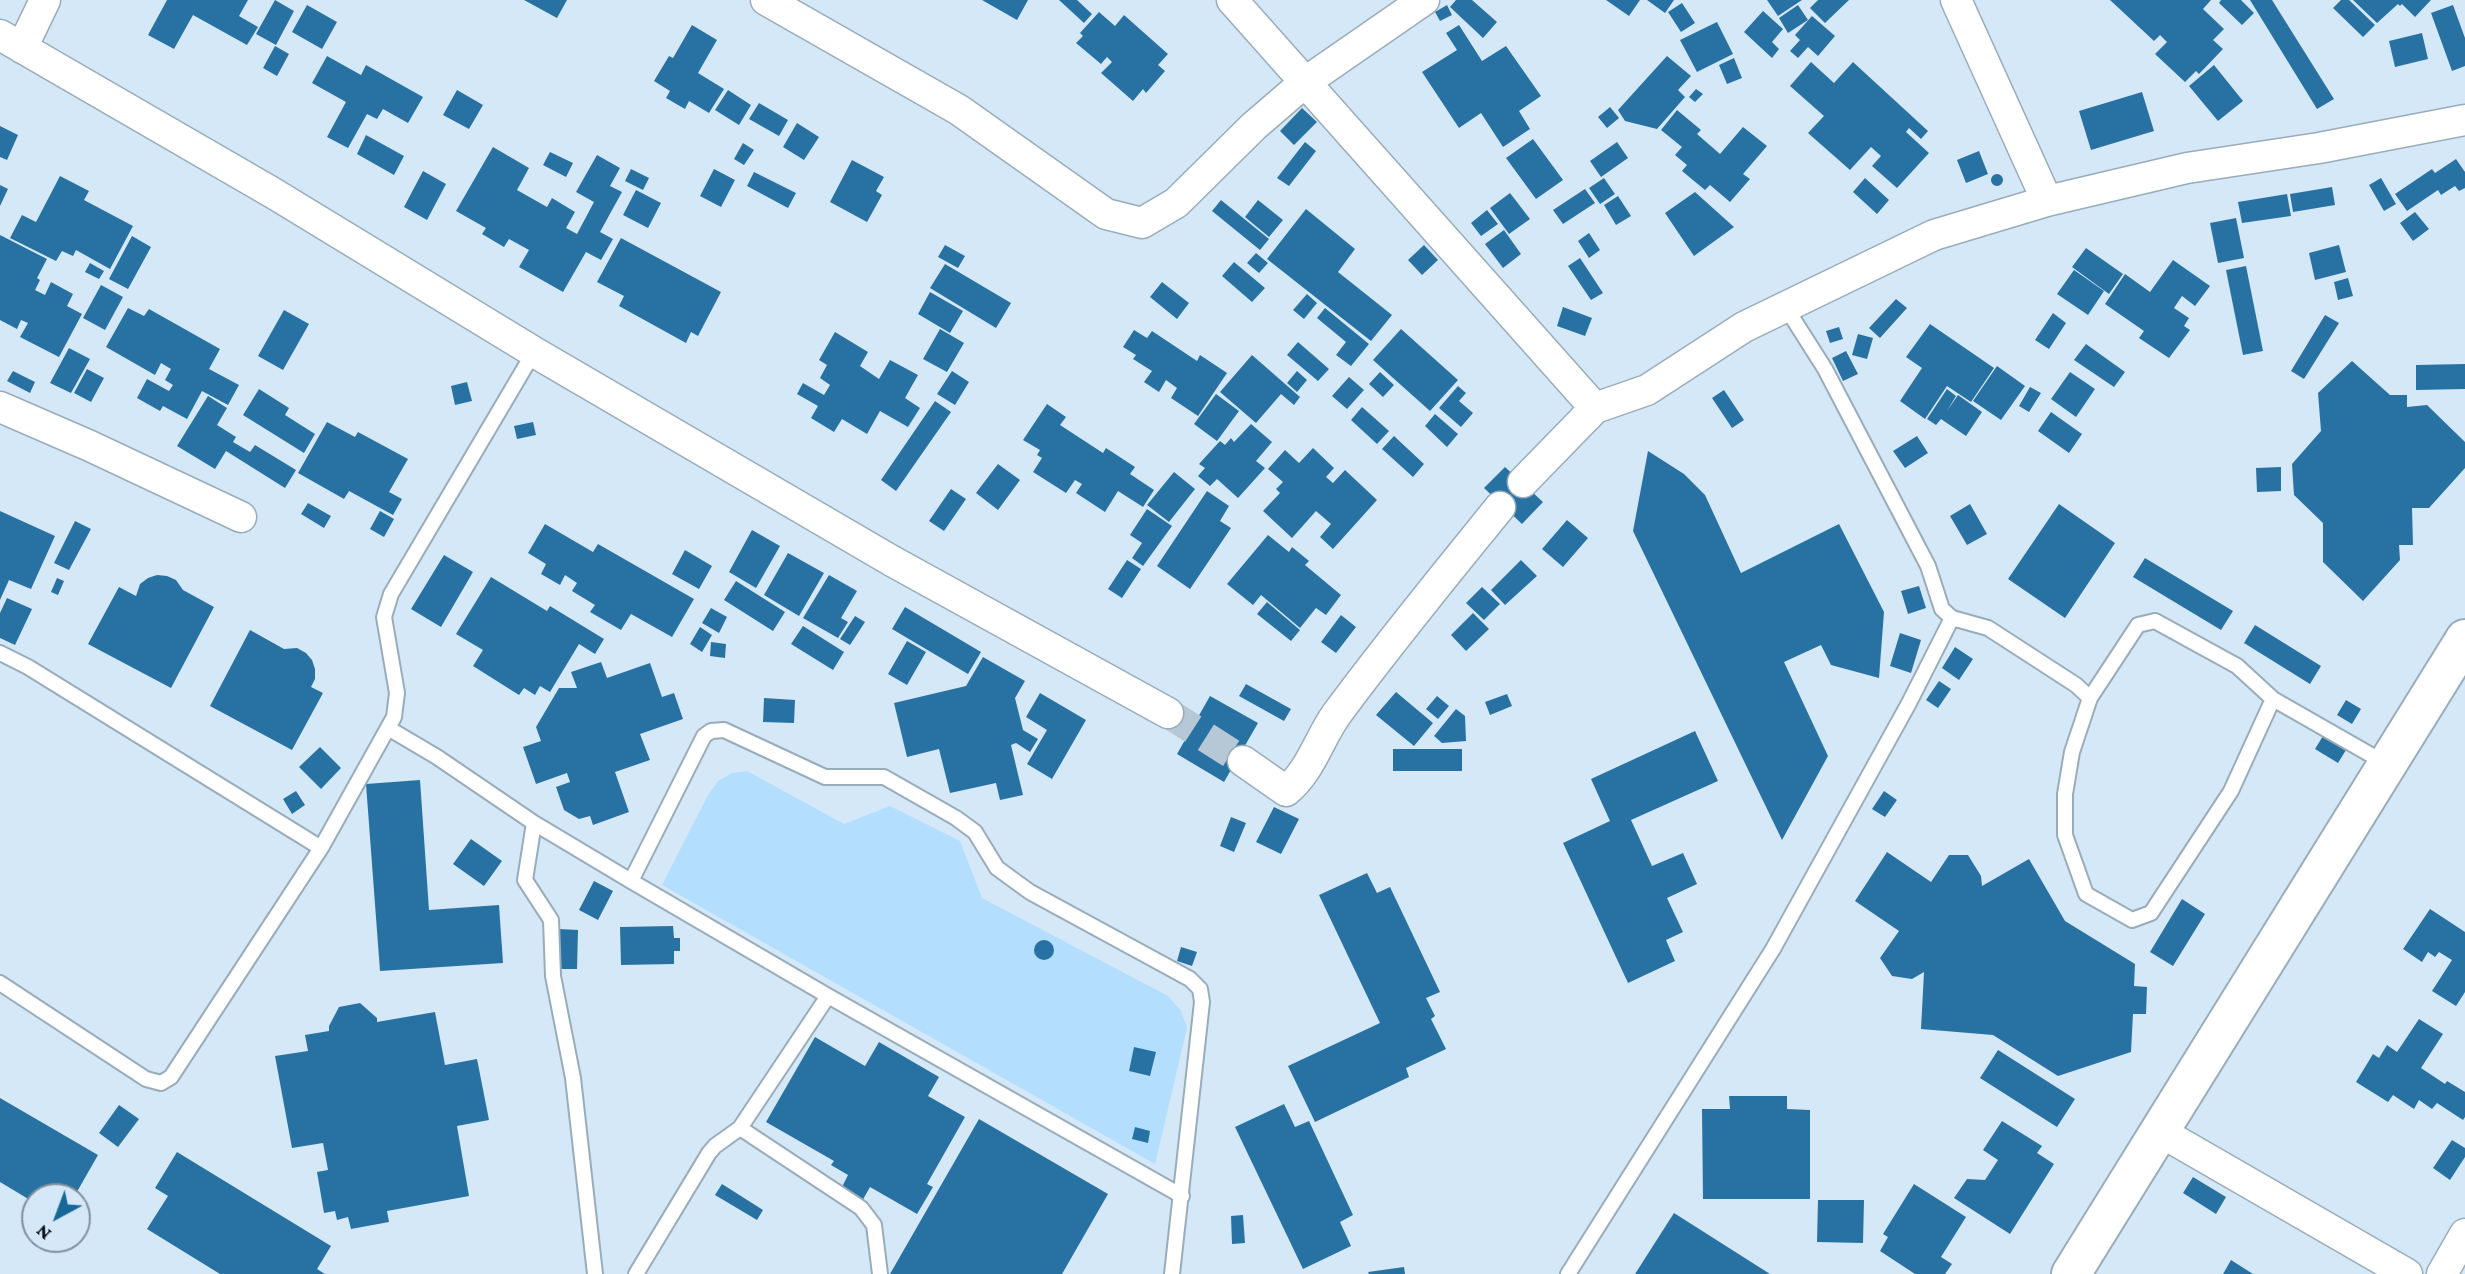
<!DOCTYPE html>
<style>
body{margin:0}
#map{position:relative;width:2465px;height:1274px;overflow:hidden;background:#d5e8f8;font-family:"Crimson Pro",serif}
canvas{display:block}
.north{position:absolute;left:21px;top:1183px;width:70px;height:70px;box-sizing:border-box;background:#d5e8f8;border:2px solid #83919c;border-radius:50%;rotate:221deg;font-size:19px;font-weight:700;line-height:28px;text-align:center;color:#080e13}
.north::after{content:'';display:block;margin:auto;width:24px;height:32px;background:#166899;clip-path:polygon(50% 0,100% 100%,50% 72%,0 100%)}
</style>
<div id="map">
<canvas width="2465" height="1274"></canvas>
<div class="north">N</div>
</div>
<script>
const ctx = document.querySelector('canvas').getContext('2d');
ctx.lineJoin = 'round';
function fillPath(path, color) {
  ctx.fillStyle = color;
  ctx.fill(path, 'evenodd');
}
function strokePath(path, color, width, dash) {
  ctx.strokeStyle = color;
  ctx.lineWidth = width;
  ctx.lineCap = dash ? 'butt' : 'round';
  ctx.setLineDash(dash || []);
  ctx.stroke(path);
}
fillPath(new Path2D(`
 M747 771 844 824 890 806 960 841 982 898 1168 996 1181 1011 1187 1028 1155 1164 662 885 708 795 718 781 732 773Z`), '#b4defe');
fillPath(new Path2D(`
 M167 0H248L239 16 258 27 247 45 193 15 174 49 148 35Z
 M275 0 294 11 276 45 256 34Z
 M524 0H567L557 18Z
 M982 0H1028L1017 20Z
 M1059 0H1077L1092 14 1084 23Z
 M1456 0H1472L1497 22 1483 38 1450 7Z
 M1606 0H1640L1629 16Z
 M1647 0H1674L1665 13Z
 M1767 0H1802L1778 16Z
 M1818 0H1849L1825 23 1810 8Z
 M2110 0H2211L2203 9 2224 29 2213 40 2223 49 2199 74 2196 71 2185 82 2155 54 2167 42 2160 35 2154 41Z
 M2221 0H2241L2254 13 2242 25 2219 3Z
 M2250 0H2272L2334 99 2317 109Z
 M2341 0H2349L2375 25 2363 37 2333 8Z
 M2353 0H2431L2415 17 2402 4 2400 6 2398 4 2377 23Z
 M1682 3 1695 23 1681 32 1668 12Z
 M307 5 337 22 322 49 292 32Z
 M1447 5 1452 15 1440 21 1435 12Z
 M1798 5 1808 20 1788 33 1779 18Z
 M2453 5 2465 38V66L2452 71 2431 13Z
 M1763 11 1783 29 1772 42 1779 49 1772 58 1744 32Z
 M1099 12 1115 26 1124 15 1168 54 1158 65 1165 71 1146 93 1143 89 1133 101 1101 73 1112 62 1107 57 1101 64 1076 43 1083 36 1080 33Z
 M1812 16 1835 36 1818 56 1808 47 1798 58 1790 51 1800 40 1795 35Z
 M1717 22 1733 54 1697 72 1680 40Z
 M692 25 717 40 698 73 724 89 709 113 689 101 685 109 666 98 670 91 654 81 669 56 673 58Z
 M1459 25 1482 61 1506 46 1541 96 1519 111 1530 129 1503 147 1481 113 1459 128 1422 72 1457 50 1446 33Z
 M2422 33 2428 59 2395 67 2389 41Z
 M275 46 289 54 277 76 263 68Z
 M327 56 361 75 366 65 423 97 408 123 383 109 377 119 367 114 348 148 327 137 346 102 312 83Z
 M1667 56 1691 76 1678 90 1685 97 1657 129 1625 121 1618 110Z
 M1734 58 1742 78 1727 84 1719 65Z
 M1811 62 1834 83 1853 62 1928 131 1921 139 1909 128 1906 132 1929 153 1897 188 1872 166 1881 156 1871 147 1850 170 1808 133 1824 116 1790 86Z
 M2214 65 2243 101 2218 121 2189 86Z
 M1696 89 1703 94 1695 102 1689 97Z
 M457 90 483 105 469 129 443 115Z
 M728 90 751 105 739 125 715 110Z
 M2142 92 2154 131 2091 150 2079 111Z
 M759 103 788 120 779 136 749 119Z
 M1610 107 1619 118 1607 128 1598 117Z
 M1302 108 1317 122 1294 145 1280 131Z
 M1677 110 1701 130 1697 134 1720 154 1743 127 1767 146 1743 174 1750 179 1730 202 1710 185 1705 190 1682 171 1687 165 1675 155 1682 147 1661 130Z
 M797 123 819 137 804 160 783 147Z
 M0 126 18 135 7 160 0 157Z
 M366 135 404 156 394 175 357 154Z
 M1533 139 1563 180 1536 199 1506 158Z
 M1305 142 1316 151 1289 186 1277 178Z
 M1617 142 1628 158 1601 177 1590 161Z
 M743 143 754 150 744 165 734 159Z
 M493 147 529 168 517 190 547 207 552 198 575 212 566 228 577 234 594 202 576 192 597 155 620 168 610 186 622 192 600 232 613 239 601 260 586 252 563 292 519 267 529 250 509 239 504 247 482 234 486 228 456 211Z
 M1979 151 1988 174 1966 183 1957 160Z
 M550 152 573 163 566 177 543 165Z
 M2456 159 2465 172V188L2459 191 2455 186 2441 195 2438 190 2407 211 2395 194 2432 169 2435 173Z
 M852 160 884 177 876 191 882 195 867 222 830 202Z
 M631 169 649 178 643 190 625 181Z
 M714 169 735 180 721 207 700 196Z
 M423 171 446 184 427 220 404 207Z
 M754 172 796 193 788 208 747 186Z
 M1991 180a6 6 0 1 1 12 0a6 6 0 1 1-12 0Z
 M60 176 89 191 84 200 133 226 110 269 76 250 73 256 62 251 56 261 10 238 22 215 36 222Z
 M1604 178 1615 194 1600 204 1589 188Z
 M1865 178 1889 200 1877 214 1853 192Z
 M2381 178 2396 204 2384 211 2369 185Z
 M0 185 8 189 0 206Z
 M2332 187 2335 205 2293 212 2290 194Z
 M1585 189 1595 203 1563 224 1553 210Z
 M636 190 661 203 648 228 623 215Z
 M1695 192 1734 227 1694 256 1665 213Z
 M1510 193 1530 219 1509 234 1490 208Z
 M2287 194 2291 216 2242 223 2238 202Z
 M1618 196 1631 216 1616 225 1604 205Z
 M1221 200 1269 239 1260 250 1212 211Z
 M1258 200 1283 220 1269 237 1245 217Z
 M1306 209 1355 249 1338 272 1392 315 1371 341 1267 259Z
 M1487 210 1498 224 1481 236 1471 223Z
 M2415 212 2429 229 2413 241 2400 223Z
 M2236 218 2244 258 2218 263 2210 223Z
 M1504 230 1521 254 1503 268 1485 244Z
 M1589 233 1600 250 1589 258 1578 241Z
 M0 235 47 259 37 278 40 280 35 290 45 295 51 282 73 294 67 306 82 314 59 357 20 337 28 323 21 320 17 329 0 320Z
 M132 236 151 247 128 289 109 279Z
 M621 238 721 292 698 336 691 332 686 343 619 306 624 296 597 282Z
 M945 245 965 256 958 268 938 257Z
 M1424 245 1438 260 1422 275 1408 260Z
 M2339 245 2346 272 2315 280 2309 253Z
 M2086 248 2123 274 2109 294 2072 267Z
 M1256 253 1268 263 1259 273 1247 263Z
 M1580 258 1603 293 1591 300 1568 266Z
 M2173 260 2210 286 2195 306 2182 296 2174 308 2189 318 2184 326 2190 330 2169 358 2139 338 2144 331 2105 304 2125 274 2150 292Z
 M1234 262 1265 288 1252 302 1222 276Z
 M90 263 104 271 99 279 85 272Z
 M945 264 1011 303 996 328 930 288Z
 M2246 266 2263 351 2243 355 2226 270Z
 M2074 270 2104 291 2088 315 2057 294Z
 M2348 278 2353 296 2338 300 2334 282Z
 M1162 282 1189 303 1177 319 1150 297Z
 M101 285 123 297 105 330 83 318Z
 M930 292 963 311 950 333 918 314Z
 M1307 294 1317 303 1304 319 1293 310Z
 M1896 299 1907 308 1880 338 1869 328Z
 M1563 307 1592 318 1585 336 1557 326Z
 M128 308 144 316 149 309 220 349 209 369 239 385 228 405 202 391 187 419 163 406 160 411 137 398 147 379 169 391 173 385 165 380 171 369 161 363 155 375 106 347Z
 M1325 308 1369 344 1351 366 1336 355 1346 342 1317 318Z
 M284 310 309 324 283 370 258 356Z
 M2053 313 2066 323 2049 349 2035 340Z
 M2325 315 2339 323 2304 379 2291 371Z
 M1930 324 1994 368 1971 402 1947 386 1925 419 1900 401 1922 368 1906 357Z
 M1839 327 1843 339 1830 343 1826 331Z
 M940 329 964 343 947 372 923 359Z
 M1401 329 1458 380 1430 411 1373 360Z
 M1134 330 1147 338 1152 331 1197 361 1200 355 1227 373 1198 416 1171 398 1177 388 1166 380 1159 392 1144 382 1152 371 1133 359 1136 355 1123 347Z
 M835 332 868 352 860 366 879 379 890 360 918 375 905 398 920 408 908 427 880 411 867 434 842 419 834 432 811 418 818 406 797 394 803 383 824 395 830 385 820 378 827 365 819 360Z
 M1858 334 1873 338 1867 359 1852 355Z
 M1298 342 1329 369 1318 381 1287 355Z
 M2086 344 2125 372 2114 387 2074 360Z
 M69 348 90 359 71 393 50 383Z
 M1846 351 1858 374 1843 381 1832 358Z
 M1252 355 1300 397 1294 405 1281 394 1256 423 1220 392Z
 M2352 361 2390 395H2407V407L2427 405 2465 442V468L2429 508H2412L2413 545H2399L2400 560 2363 601 2323 562V523L2294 495 2292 464 2321 431 2318 393Z
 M2465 364V389L2416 390V365Z
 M1997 366 2025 386 2001 420 1973 401Z
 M87 369 104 378 91 402 74 393Z
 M13 371 35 382 30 393 7 381Z
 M952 371 969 382 955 405 937 394Z
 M1297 371 1307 380 1297 392 1287 383Z
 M1380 372 1394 385 1383 397 1369 384Z
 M2070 372 2095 389 2076 417 2051 399Z
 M1349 377 1364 390 1347 409 1332 396Z
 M467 382 472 401 455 405 451 386Z
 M1458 386 1466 393 1459 401 1473 413 1461 427 1439 408Z
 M2030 387 2041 393 2029 412 2019 406Z
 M259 389 289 408 285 415 315 434 304 453 243 415Z
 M1947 389 1956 396 1947 411 1958 395 1982 412 1966 436 1941 419 1936 425 1927 419Z
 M1724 390 1744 420 1732 428 1712 398Z
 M1216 394 1239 411 1217 441 1194 424Z
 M208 396 227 408 217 425 236 437 233 442 250 452 255 445 296 470 285 488 226 451 215 469 177 446Z
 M935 401 951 412 896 491 881 480Z
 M1047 404 1066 417 1060 425 1103 453 1106 448 1135 467 1130 474 1154 490 1143 507 1118 491 1105 512 1076 493 1082 484 1075 480 1066 493 1033 472 1042 458 1037 455 1040 450 1023 440Z
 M1362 407 1389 431 1377 444 1351 420Z
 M2051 412 2082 434 2069 453 2038 431Z
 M1435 414 1458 434 1447 447 1425 426Z
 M327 422 355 437 358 432 408 459 389 492 402 499 393 515 349 491 344 499 298 473Z
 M533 422 536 435 517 439 514 426Z
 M1251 424 1272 442 1256 461 1265 468 1238 498 1217 479 1210 486 1198 476 1205 468 1199 464 1220 441 1225 445 1231 438 1234 442Z
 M1394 436 1424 464 1413 477 1382 449Z
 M1917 436 1928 453 1905 468 1893 451Z
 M1313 448 1334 468 1326 477 1333 483 1345 470 1377 500 1333 549 1320 537 1331 524 1316 511 1292 538 1263 511 1280 493 1276 489 1283 482 1268 469 1285 450 1299 463Z
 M1648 451 1684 474 1705 495 1741 573 1839 524 1884 612 1879 678 1831 665 1821 645 1784 662 1828 756 1782 840 1633 531Z
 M998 464 1020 480 998 510 976 493Z
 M1505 467 1543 502 1522 524 1484 488Z
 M2281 467V491L2257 492 2256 468Z
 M1174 472 1195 489 1169 522 1147 505Z
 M951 489 966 499 944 531 929 521Z
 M1207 491 1229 506 1220 521 1231 528 1190 589 1157 566Z
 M308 503 331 516 324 528 301 514Z
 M1970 504 1987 534 1967 545 1950 516Z
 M2059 504 2115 543 2065 618 2008 579Z
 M1147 509 1172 526 1143 566 1132 558 1142 543 1130 535Z
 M0 511 55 536 31 589 9 580 0 600Z
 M380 511 394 519 384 537 370 529Z
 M1567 520 1588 538 1563 567 1542 549Z
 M75 521 91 529 69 570 54 563Z
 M545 524 593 552 598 544 694 599 672 637 631 614 621 630 590 612 595 605 572 591 577 583 565 575 560 585 541 574 546 564 528 553Z
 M752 530 780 546 756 588 729 572Z
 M1268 535 1289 552 1292 547 1309 561 1305 565 1341 595 1326 615 1316 608 1300 628 1261 595 1253 605 1227 584Z
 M685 550 712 566 699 589 672 574Z
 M788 553 824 573 799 616 764 595Z
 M444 555 473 572 441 627 411 609Z
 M2145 558 2233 611 2221 630 2133 577Z
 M1127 560 1141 569 1122 598 1108 589Z
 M1521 560 1537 576 1505 605 1491 590Z
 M157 575 167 576 176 580 183 590 214 607 171 688 88 644 119 587 136 596 140 584 148 578Z
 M829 575 857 591 841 618 848 622 838 638 803 618Z
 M491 577 547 611 550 606 604 639 595 654 579 644 550 692 540 686 535 695 524 688 519 695 473 666 483 650 456 634Z
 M57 578 64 581 58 595 51 592Z
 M736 581 785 612 773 631 724 600Z
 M1919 586 1926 608 1908 614 1901 591Z
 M1482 587 1500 604 1484 620 1466 603Z
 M7 598 32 609 15 645 0 638V613Z
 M1267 602 1300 630 1291 641 1257 614Z
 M905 607 981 652 968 674 892 629Z
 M711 608 727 617 719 633 702 623Z
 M1473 613 1489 629 1466 651 1451 635Z
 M1341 615 1356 627 1336 653 1321 642Z
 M855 616 865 622 850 645 840 639Z
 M2255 625 2321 666 2310 684 2244 643Z
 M803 626 844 652 833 670 791 644Z
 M700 627 712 635 702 652 690 644Z
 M250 630 284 649 297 648 306 653 312 660 315 669V679L311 687 323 693 292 750 210 706Z
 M1900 633 1921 640 1911 673 1890 666Z
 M907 641 926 652 907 685 888 674Z
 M711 642 726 644 725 658 710 656Z
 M1955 647 1973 659 1959 680 1942 668Z
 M983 657 1025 681 1015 698 1023 730 1038 739 1030 752 1016 743 1011 745 1023 795 1000 800 996 783 950 793 939 749 907 757 894 703 966 686Z
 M601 662 607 678 650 663 662 697 674 693 683 719 640 734 650 760 615 772 629 812 593 825 590 816 579 819 564 810 556 787 570 782 567 773 536 784 523 747 541 741 536 727 559 688H577L571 672Z
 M1939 681 1951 689 1938 708 1926 700Z
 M1246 684 1291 709 1284 721 1239 696Z
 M1396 692 1433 723 1414 746 1376 715Z
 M1040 693 1086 720 1052 779 1027 764 1047 730 1026 717Z
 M1507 694 1512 706 1490 715 1485 702Z
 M1210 696 1258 723 1224 782 1177 754Z
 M1437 696 1449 706 1438 719 1426 709Z
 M764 698 795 700 794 723 763 722Z
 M2346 700 2361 709 2352 724 2337 715Z
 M1456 709 1465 716 1466 741 1442 743 1434 736Z
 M1695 731 1718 781 1631 820 1652 866 1683 853 1697 884 1667 898 1683 932 1666 940 1675 961 1628 983 1563 843 1610 821 1591 779Z
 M2323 736 2346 750 2338 763 2315 749Z
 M320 747 341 768 321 789 299 767Z
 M1393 749H1462V771H1393Z
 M420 780 429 910 499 905 503 963 380 971 366 784Z
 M296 791 305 805 292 814 283 799Z
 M1884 791 1897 800 1885 817 1872 809Z
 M1274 807 1299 819 1281 854 1256 842Z
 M1231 817 1246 823 1234 852 1220 846Z
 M471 839 502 861 484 886 453 864Z
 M1887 852 1931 882 1949 855H1968L1981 876 1982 886 2029 859 2065 921 2135 964 2134 986 2147 987 2146 1014H2133L2131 1052 2058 1076 1993 1035 1921 1029 1924 972 1912 979 1892 976 1880 958 1899 931 1855 901Z
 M1367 873 1377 893 1390 887 1440 992 1426 998 1435 1016 1431 1019 1446 1049 1406 1068 1409 1077 1315 1122 1288 1066 1380 1023 1319 895Z
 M594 881 613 891 598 920 579 910Z
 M2182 899 2205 914 2173 966 2150 952Z
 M2430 909 2465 932V992L2456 1006 2432 991 2452 960 2439 952 2435 957 2428 952 2422 962 2403 949Z
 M673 926 674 938H680V951H674V964L621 965 620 927Z
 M559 929 578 930 577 969H558Z
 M1034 950a10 10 0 1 1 20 0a10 10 0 1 1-20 0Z
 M1181 947 1197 952 1192 966 1177 961Z
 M360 1003 377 1018V1022L435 1012 445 1065 477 1059 489 1120 457 1126 469 1196 387 1211 389 1222 351 1229 348 1217 337 1220 335 1211 324 1213 317 1172 328 1170 323 1143 292 1148 275 1056 308 1051 305 1035 329 1031V1026L339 1007Z
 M2419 1019 2443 1034 2421 1068 2445 1084 2447 1081 2465 1092V1117L2463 1120 2437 1103 2432 1109 2419 1100 2414 1109 2393 1095 2388 1102 2356 1082 2373 1054 2379 1058 2387 1045 2397 1052Z
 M815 1037 865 1066 879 1042 939 1077 928 1096 965 1117 927 1184 933 1187 917 1214 870 1187 861 1203 840 1191 848 1175 831 1165 834 1161 766 1122Z
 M1134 1047 1156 1052 1150 1076 1129 1071Z
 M1998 1050 2075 1099 2057 1127 1980 1078Z
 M1729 1096H1787V1109L1810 1110V1199H1703L1702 1109H1730Z
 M0 1098 98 1155 74 1197H35V1203L0 1182Z
 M1284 1104 1295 1127 1309 1121 1353 1215 1340 1222 1351 1246 1303 1269 1235 1127Z
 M119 1105 139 1119 118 1147 99 1133Z
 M979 1119 1108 1194 1062 1274H890Z
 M2002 1121 2042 1146 2037 1153 2054 1164 2010 1234 1954 1198 1967 1179 1985 1180 1998 1160 1983 1150Z
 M1135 1127 1150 1131 1148 1143 1132 1139Z
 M2452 1140 2465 1148V1157L2450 1180 2433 1168Z
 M177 1152 331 1246 317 1269 325 1274H220L147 1229 168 1196 155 1188Z
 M2193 1177 2226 1197 2216 1214 2183 1193Z
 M722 1184 763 1210 757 1220 715 1195Z
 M1914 1184 1966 1217 1941 1257 1952 1264 1945 1274H1915L1880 1251 1888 1237 1883 1234Z
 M1818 1200H1864L1863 1243 1817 1242Z
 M1674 1213 1770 1274H1635Z
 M1243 1215 1245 1243 1232 1244 1231 1216Z
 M2231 1260 2253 1274H2223Z
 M1404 1267 1405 1274H1369L1368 1272Z`), '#2872a3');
strokePath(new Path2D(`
 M1168 713 1243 761`), '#b6c7d6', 30, [30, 15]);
const service = new Path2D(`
 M1785 306 1825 369 1928 566 1942 609 1952 618 1988 628 2076 685 2090 698
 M0 653 28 667 321 848
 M2273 699 2231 791 2151 913 2132 920 2086 894 2065 835V794L2072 752 2090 698 2138 625 2155 621 2237 666 2273 699 2385 763
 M388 728 437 757 534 823 631 881 828 996 1182 1196
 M534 823 525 880 551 920 553 976 573 1078 595 1274
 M631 881 704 736 711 731 724 730 825 777H884L956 818 975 832 997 868 1030 892 1190 979 1200 989 1202 1002 1172 1274
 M0 983 146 1079 161 1083 171 1077 321 848 394 717 397 693 384 617 391 594 534 352
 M740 1128 861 1208 874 1225 880 1274
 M636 1274 709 1153 715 1146 740 1128 828 996
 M1568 1274 1773 949 1909 703 1952 618`);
const minor = new Path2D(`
 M766 0 959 110 1106 214 1142 223 1176 203 1254 126 1304 83 1424 0
 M1232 0 1595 408
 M1956 0 2047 201
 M0 35 273 193 534 352 892 561 1168 713
 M22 48 45 0
 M0 407 90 446 241 517
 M1523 482 1595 408 1647 390 1744 327 1934 235 2047 201 2187 168 2319 148 2465 120
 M1243 761 1286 791C1310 772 1319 739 1336 715 1389 643 1445 575 1500 507
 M2159 1131 2407 1274
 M2442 1274 2465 1234`);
const secondary = new Path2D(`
 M2071 1274 2465 639`);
strokePath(service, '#99acba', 18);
strokePath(minor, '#99acba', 33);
strokePath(secondary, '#99acba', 42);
strokePath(service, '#fff', 14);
strokePath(minor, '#fff', 30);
strokePath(secondary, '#fff', 38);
</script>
